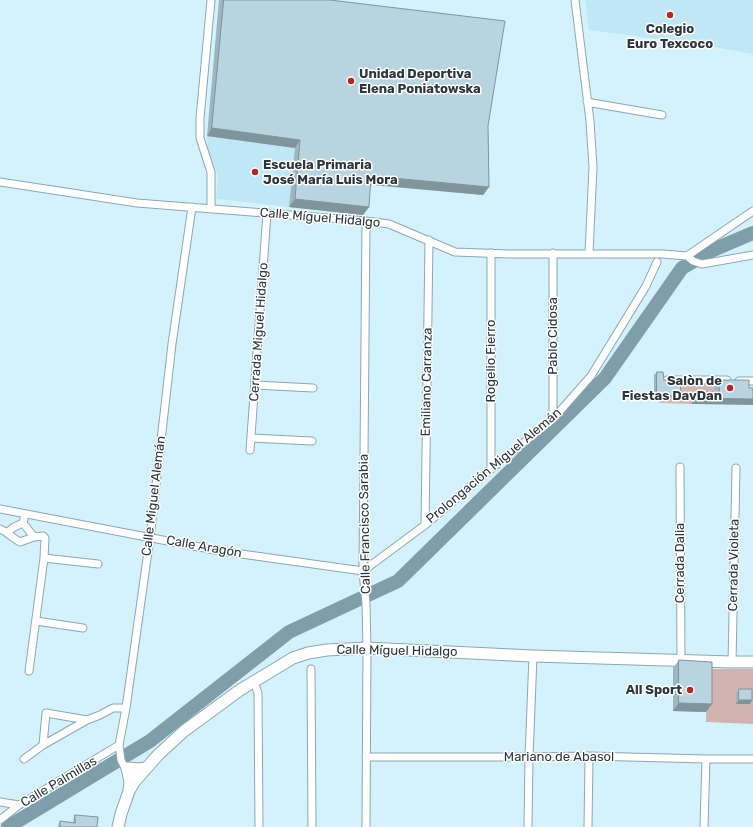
<!DOCTYPE html>
<meta charset="utf-8">
<style>
body{margin:0}
canvas{display:block;background:#d4f2fd}
</style>
<canvas width="753" height="827"></canvas>
<script>
const ctx = document.querySelector('canvas').getContext('2d');
ctx.lineJoin = 'round';
function fillPath(path, color) {
  ctx.fillStyle = color;
  ctx.fill(path, 'evenodd');
}
function strokePath(path, color, width, dash) {
  ctx.strokeStyle = color;
  ctx.lineWidth = width;
  ctx.lineCap = dash ? 'butt' : 'round';
  ctx.setLineDash(dash || []);
  ctx.stroke(path);
}
function label(font, color, halo, rows, align = 'center') {
  ctx.font = font + ' Rubik,sans-serif';
  ctx.lineWidth = 3;
  ctx.setLineDash([]);
  ctx.textBaseline = 'middle';
  ctx.strokeStyle = halo;
  ctx.fillStyle = color;
  for (const [text, x, y, turn = 0] of rows) {
    ctx.save();
    ctx.translate(x, y);
    ctx.rotate((+turn || 0) * Math.PI / 180);
    ctx.textAlign = isNaN(turn) ? turn : align;
    if (halo) ctx.strokeText(text, 0, 0);
    ctx.fillText(text, 0, 0);
    ctx.restore();
  }
}
fillPath(new Path2D(`
 M585 0H753V54L703 45 589 30Z
 M207 136 295 148 289 207 216 199 218 176 208 148Z`), '#c0e7f5');
fillPath(new Path2D(`
 M658 382 715 383V397L695 404 659 403Z
 M707 669H753V724L706 722Z`), '#d1b4b0');
strokePath(new Path2D(`
 M8 827 150 741 289 632 398 581 605 378 682 268 713 250 753 233`), '#7e9eaa', 14);
const minor = new Path2D(`
 M211 0 200 118V138L211 172V209
 M575 0 590 121 593 167 589 253
 M587 101 592 103 662 115
 M0 182 137 203 366 221 389 224 455 252 509 254H663L687 256 693 261 702 264 753 255
 M687 256 753 211
 M667 380H727
 M739 381H753
 M255 385 313 388
 M553 419V253
 M251 438 312 441
 M250 450 267 213
 M680 467 681 660
 M491 469V253
 M0 509 220 551 363 571 425 525 491 469 553 419 591 376 646 286 657 262
 M25 514 23 523 34 537
 M425 525 429 240
 M0 529C8 532 12 538 20 542L34 537 43 536 45 538 44 558 29 671
 M8 532 14 527 23 523
 M44 558 98 564
 M36 621 83 628
 M732 662 736 468
 M311 669 312 827
 M254 682 258 693 259 827
 M43 745 46 713 87 720
 M366 757H529L589 756 706 759H753
 M24 759 43 745 87 720 100 715 113 708H126
 M129 770 124 766 121 760 119 745 126 708 150 537 172 344 192 207
 M0 802 19 805
 M0 820 19 805 119 745
 M366 827 367 648 366 604 363 571 366 221
 M528 827 529 757 533 656
 M588 827 589 756
 M704 827 706 759`);
const primary = new Path2D(`
 M129 790 130 782 127 768 139 769 146 768
 M118 827 121 814 129 791 135 781 158 755 184 731 240 690 293 658 308 653 327 650 367 648 533 656 732 662H753`);
strokePath(minor, '#8ba7b2', 9);
strokePath(primary, '#8ba7b2', 13);
strokePath(minor, '#fff', 7);
strokePath(primary, '#fff', 11);
fillPath(new Path2D(`
 M219 0H330L488 126 489 187 483 195 370 185 369 207 363 215 289 207 295 148 207 136Z
 M657 372 664 380 678 398 654 399V375Z
 M719 380H749L691 404 715 392V386Z
 M679 660 712 704 706 712 673 711V668Z
 M739 689 752 700 750 704H736V693Z
 M75 815 97 827H58L59 823 60 821 73 823 74 817Z`), '#9db6c0');
fillPath(new Path2D(`
 M212 128 300 140 295 148 207 136Z
 M371 176 489 187 483 195 365 184Z
 M295 199 369 207 363 215 289 207Z
 M681 395 678 398 654 399 657 396Z
 M695 398 753 399V405L691 404Z
 M739 700H752L750 704H736Z
 M679 703 712 704 706 712 673 711Z`), '#80949c');
const building = new Path2D(`
 M224 0H330L505 21 488 126 489 187 371 176 369 207 295 199 300 140 212 128Z
 M657 372H663L664 380 670 381H680L681 395 657 396Z
 M719 380H749V388H753V399L695 398 703 392H719Z
 M679 660 712 662V704L679 703Z
 M739 689H752V700H739Z
 M75 815 98 817 97 827H60V821L75 823Z`);
fillPath(building, '#b7d4df');
strokePath(building, '#80949c', 1);
for (const [x, y, r, color] of [
 [670,15,4,"#b72726"],
 [351,81,4,"#b72726"],
 [255,172,4,"#b72726"],
 [730,388,4,"#b72726"],
 [690,690,4,"#b72726"]
]) {
  const dot = new Path2D();
  dot.arc(x, y, r, 0, 2 * Math.PI);
  ctx.fillStyle = color;
  ctx.fill(dot);
  strokePath(dot, '#fff', 1.5);
}
label('bold 13px', '#2c373c', '#fff', [
 ["Colegio",670,29,"center"],
 ["Euro Texcoco",670,44,"center"],
 ["Unidad Deportiva",359,74],
 ["Elena Poniatowska",359,89],
 ["Escuela Primaria",263,165],
 ["José María Luis Mora",263,180],
 ["Salòn de",722,381,"right"],
 ["Fiestas DavDan",722,396,"right"],
 ["All Sport",682,690,"right"]
], 'left');
label('13px', '#2c373c', '#fff', [
 ["Calle Míguel Hidalgo",320,218,5],
 ["Cerrada Miguel Hidalgo",259,332,-86],
 ["Pablo Cidosa",553,336,-90],
 ["Rogelio Fierro",491,361,-90],
 ["Emiliano Carranza",427,382,-89],
 ["Prolongación Miguel Alemán",494,466,-40],
 ["Calle Miguel Alemán",154,496,-83],
 ["Calle Francisco Sarabia",365,524,-91],
 ["Calle Aragón",204,547,10],
 ["Cerrada Dalia",680,563,-90],
 ["Cerrada Violeta",734,565,-89],
 ["Calle Míguel Hidalgo",397,651,1],
 ["Mariano de Abasol",559,757],
 ["Calle Palmillas",59,782,-31]
]);
</script>
